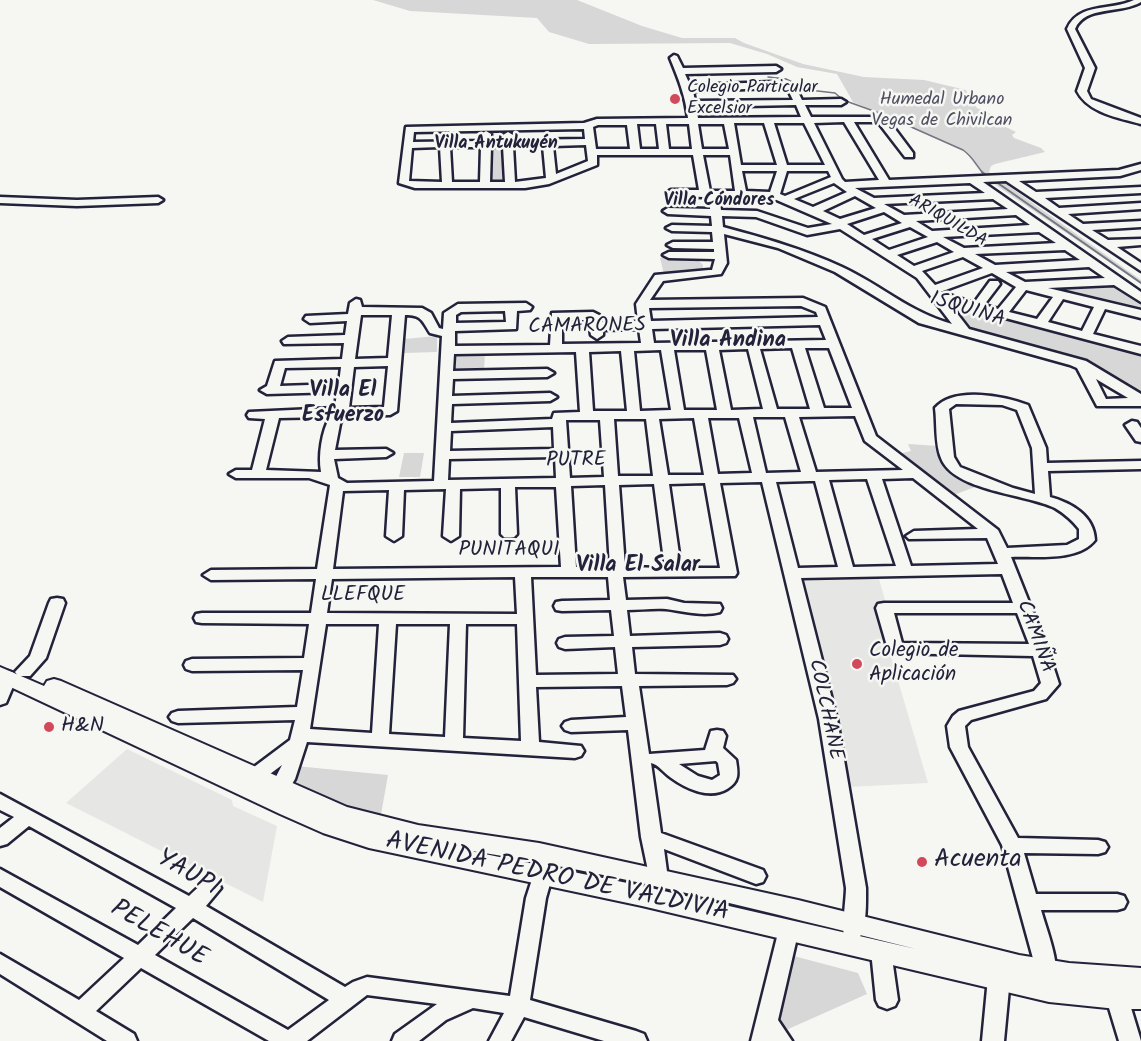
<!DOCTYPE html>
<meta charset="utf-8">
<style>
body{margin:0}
canvas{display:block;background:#f6f6f2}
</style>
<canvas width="1141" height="1041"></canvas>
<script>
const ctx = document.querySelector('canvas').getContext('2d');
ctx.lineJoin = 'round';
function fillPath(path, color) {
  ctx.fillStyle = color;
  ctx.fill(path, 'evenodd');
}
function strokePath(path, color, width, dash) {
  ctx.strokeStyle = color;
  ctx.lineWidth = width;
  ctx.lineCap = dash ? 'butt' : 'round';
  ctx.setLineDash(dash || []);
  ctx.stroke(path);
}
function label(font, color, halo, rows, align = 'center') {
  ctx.font = font + ' Kalam,sans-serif';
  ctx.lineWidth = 5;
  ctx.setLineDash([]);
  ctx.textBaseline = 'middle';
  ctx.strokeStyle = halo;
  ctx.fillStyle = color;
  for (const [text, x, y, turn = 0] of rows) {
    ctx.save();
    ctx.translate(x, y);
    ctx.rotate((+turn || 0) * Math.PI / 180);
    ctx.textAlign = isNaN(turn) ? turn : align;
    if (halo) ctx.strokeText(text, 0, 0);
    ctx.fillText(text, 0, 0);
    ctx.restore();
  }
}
fillPath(new Path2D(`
 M878 575 886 604 876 605 928 783 848 787 800 576Z
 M127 749 232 800 233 806 277 826 263 902 66 803Z`), '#e6e6e4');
fillPath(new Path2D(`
 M373 0H577L642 26 682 38H735L744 43 803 64 864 77 924 80 966 90 969 99 977 108 1000 118 1004 126 1016 132 1012 135 1014 138 1041 148 1045 152 995 164 991 166 989 172 1141 280V284L984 177 966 152 853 102 837 74 797 67 767 54 730 43 589 44 549 32 537 18 410 11Z
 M506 144 507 185H488V145Z
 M695 257 703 265V269L698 273 664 274 660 258Z
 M1115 284 1141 302V312L1040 287Z
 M943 300 1141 349V397L1090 365 967 330Z
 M437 336V352L404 353V339Z
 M485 353 484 371 449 372 450 354Z
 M908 444 938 446C949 476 956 473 983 484L951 496 898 454 911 451Z
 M404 453H424L420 477H399Z
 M296 766 388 775 380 820 339 806 292 781Z
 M790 955 858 973 867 994 786 1030 777 1017Z`), '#d7d7d7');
strokePath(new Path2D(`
 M768 77 786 79 809 90 835 93 843 100 882 114 963 150C973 157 976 165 983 173`), '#757583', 1.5);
strokePath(new Path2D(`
 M982 172 1141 283`), '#757583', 2);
const minor = new Path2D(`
 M1134 0H1141V2C1122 14 1085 5 1075 29L1095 68 1087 91 1091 99 1141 118V124C1119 118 1088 113 1077 91L1085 68 1067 29C1078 2 1112 11 1134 0Z
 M674 55 677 56 683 68 776 66 781 69 776 72 685 74 690 85 773 82 778 85 773 88 693 91 695 101 793 100 787 88 792 85 795 86 802 100 841 99 846 102 841 105H805L811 117H883L889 121 913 153V157H905L878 122H854L889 180 1119 170 1141 164V170L1120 176 1019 181 1036 192 1141 187V193L1045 198 1059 208 1141 203V209L1068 214 1083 224 1141 221V227L1092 230 1108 240 1141 239V245L1117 247 1141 263V271L1006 181 983 182 1141 292V302L1114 285 1048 288 1141 310V318L1105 309 1093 334 1141 346V354L949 303 969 329 1086 361 1141 394V406H1097L1077 368 1070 365 919 323 835 272 778 248 724 234 727 263 721 274 663 281 650 300 803 298 825 307 876 436 998 530 1007 548 1067 545 1079 539V529C1072 520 1065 514 1055 508 1027 494 953 491 941 458 935 444 937 423 935 408 954 386 1004 396 1028 405L1046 448 1047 463 1141 461V469L1048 471 1050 497C1072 503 1094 516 1095 540 1078 562 1036 556 1011 557L1048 650 1059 684 1046 699 971 720 965 726 968 747 1018 838 1098 840 1105 842 1108 847 1105 852 1098 854 1024 853 1036 894H1117L1124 896 1127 902 1124 908 1117 910H1041C1046 928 1062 968 1054 984L1047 987 1040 984 1002 845 950 747 947 726 953 716 959 711 1034 691 1041 683 1033 656 889 653 876 608 878 604 884 603H1013L1002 574 801 578 837 719 866 888C866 905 867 923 859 939L852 941 845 939C841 932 846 899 846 888L819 719 762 482 720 483 737 573 735 576 623 577 626 600 667 599 684 603 720 604 722 608 720 612C702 617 684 611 666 609 654 608 640 610 627 610L630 636 720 633 726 635 728 639 726 643 720 645 632 647 635 674 733 675 736 679 733 683 727 685 639 686 649 754 705 750 711 731 717 730 723 731 726 736 723 748 736 760C738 773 740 781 727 789 709 800 685 788 670 777 663 772 659 765 651 763L661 833 763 870 766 876 763 882 756 884 664 849 668 879 665 885 658 887 651 885 641 837 628 730 571 732 565 730 562 726 565 722 571 720 626 717 622 686 536 687 539 742 581 746 584 751 581 756 575 758 307 742 295 779 282 801 275 803 268 801 266 796 282 765 262 780 257 790 250 792 243 790 241 785 250 770 290 740 295 720 178 723 172 721 169 717 172 713 178 711 297 707 303 670 192 671 186 669 184 665 186 661 192 659 304 658 309 624 202 623 196 622 194 618 196 614 202 613H311L316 579 211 580 203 575 211 570 317 569 330 485 309 478H236L229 474 236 470H252L265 419 249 418 247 415 249 412 335 408 337 392 267 394 260 390 267 386 275 361 342 359 344 343 284 344 282 341 288 337 345 335 347 321 310 323 304 319 306 316 348 314 350 303 356 299 360 300 362 307 422 308 431 313 439 328 443 329 444 313 458 304 526 303 532 307 530 310 517 311 516 329 455 331V346L550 345 552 313 593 312 599 315 602 322 638 321 636 304 655 275 709 270H712L715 259 669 258 663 255 669 252H714V249L673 248 667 245 673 242H713L712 232 672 231 666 228 672 225 712 226 711 216 668 214 663 211 668 208 710 209V204L703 197 671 196 666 193 671 190H699L693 155H597V165L549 184 525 188H415L399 183 406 127 584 123 597 119 688 118C685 95 679 80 670 58ZM796 105 801 117 698 118 696 107ZM844 122 879 180 845 182 842 179 814 123ZM734 123H764L777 165H741ZM774 123H804L825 165H787ZM637 124H656L659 149H640ZM666 124H689L692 149H669ZM698 124H724L729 149H702ZM598 125H627L630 149H596L593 127ZM584 129 585 139 513 140V135L508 132 503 135V140L491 141V134L486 131 481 134V141L413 142 414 132ZM586 145 588 161 556 174 553 146ZM503 146 505 182H490L491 147ZM513 146H543L546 178 515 182ZM440 147 442 182 409 181 412 148ZM450 147H481L480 182H452ZM703 155H730L735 191H710ZM742 171H777L770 192 746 191ZM787 171H828L831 177 785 196 780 194ZM834 183 847 192 813 207 794 199ZM970 183 985 193 874 198 855 188ZM855 196 876 208 840 219 823 211ZM715 197 772 198 832 224 808 228 757 211 721 210 720 203ZM993 199 1008 209 904 215 884 204ZM884 212 902 223 864 235 847 224ZM1016 215 1030 225 932 231 916 221ZM722 216 756 217 807 235 840 229 917 278 952 324C909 312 881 285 842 267 803 249 764 238 723 227ZM910 227 928 237 889 250 872 239ZM1039 232 1056 243 964 248 943 237ZM937 242 954 252 914 266 897 255ZM1065 250 1080 260 995 265 975 254ZM963 257 983 268 935 285 922 271ZM1089 267 1105 278 1025 282 1006 272ZM992 273 1016 287 998 309 984 305 1000 284 998 281H990L974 303 940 292ZM1026 290 1053 297 1037 319 1009 312ZM1063 299 1094 307 1082 331 1048 322ZM801 306 816 312 818 317 651 321 649 308ZM505 311 506 322 456 323V315L461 312ZM361 315H392L388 358 355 359ZM405 315C421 315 422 320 430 333L442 336 434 481 347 483 338 478 334 459 386 457 393 453 386 449 335 450 340 424 344 416 390 415 397 411ZM562 320H589L591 335 597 339 603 335V330L639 329 641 343 562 344ZM820 325 826 340 654 343 652 329ZM792 348 810 409H777L760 349ZM805 348H829L852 408H824ZM748 349 763 409 731 410 719 350ZM661 350 671 410 640 411 634 351ZM674 350H706L717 410H684ZM621 351 627 411H593L589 352ZM576 352 580 412 554 413 552 419 451 423 452 404 550 401 557 397 550 393 452 396 453 379 547 377 554 373 547 369 453 371 454 354ZM388 366 384 407 349 408 354 367ZM341 367 339 384 280 386 285 368ZM1096 379 1128 398 1106 399ZM956 404 1002 405 1017 410 1032 448 1035 494 1013 488 960 467 954 457 949 409ZM855 416 865 441 903 470 816 472 799 417ZM330 417C322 431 318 455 321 472L266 470 279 418ZM753 417H785L801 472 766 473ZM694 418 704 475H668L659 419ZM708 418H739L752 473 718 474ZM614 419H646L653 476H618ZM566 420H600L604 477 570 478ZM553 427 554 449 450 451 451 431ZM555 457 556 478 448 480 449 459ZM913 478 978 529 914 531 906 536 909 539 987 538 998 564 911 566 882 479ZM867 479 896 566 853 567 829 480ZM810 481H815L838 567 798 568 776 482ZM705 483 720 568H681L669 484ZM654 484 665 568 625 567 619 485ZM605 485 610 567H576L571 486ZM515 487H556L561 567 333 569 343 491 389 490 386 536 394 541 402 536 404 490 446 489 443 536 451 541 459 536 460 489 501 488V534L504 537H514L517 534ZM515 577 517 614 327 613 332 579ZM531 577H608L610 600 562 601 556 602 554 606 556 610 562 611 611 610 614 636 565 637 559 639 557 643 559 647 565 649 615 647 618 674 536 675ZM894 613H1017L1029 644 902 643ZM326 624H379L372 733 310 729ZM396 624H450L445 737 389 734ZM466 624H517L521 741 463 738ZM716 761 718 763 720 775 712 780 698 776 679 764Z
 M0 197 77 200 158 197 163 200 158 203 77 206 0 203Z
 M1132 421 1137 422 1141 428V442L1136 441 1125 425Z
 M57 598 63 599 65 603 46 658 30 676H18L15 672 30 656 49 603 51 599Z
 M8 671 14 673 17 677 6 703 0 705V676Z
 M0 794 189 896C198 888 205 878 218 882L221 888 206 906 345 987 353 982 367 977 510 996 526 898 539 858 546 855 553 858 556 863 546 898 530 1000 636 1031 644 1034 647 1041H604L524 1017 511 1041H489L504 1013 473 1008 446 1020 419 1041H392L395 1034 437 1004 367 995 307 1041H269L141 968 96 1011 134 1034 137 1041H107L0 974V954L79 1000 124 958 0 887V869L138 945 176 908 29 826 7 844 0 846V828L14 817 0 810ZM193 918 329 1000 288 1030 155 955Z
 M789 921 796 923 799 929 778 1020 792 1041H751L779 929 782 923Z
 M881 942 888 945 891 951 898 1000 895 1006 887 1009 879 1006 876 1000 871 951 874 945Z
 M999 969 1006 972 1010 978 1004 1041H982L988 978 992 972Z
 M1117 989 1125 992 1128 998 1141 1041H1119L1106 998 1109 992Z`);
const major = new Path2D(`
 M0 667 44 686 47 681 54 679 61 681 347 807 418 825 539 843 798 900 1019 955 1069 963 1141 968V1009H1117L1049 1002 642 906 369 848 323 833 280 814 0 682ZM465 850C617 873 767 912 916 949L642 886Z`);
strokePath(minor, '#22223b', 5);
strokePath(major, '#22223b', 4);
fillPath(minor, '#f6f6f2');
fillPath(major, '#f6f6f2');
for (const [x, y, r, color] of [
 [675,99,6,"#d1495b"],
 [857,664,6,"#d1495b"],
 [49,727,6,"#d1495b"],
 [922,862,6,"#d1495b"]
]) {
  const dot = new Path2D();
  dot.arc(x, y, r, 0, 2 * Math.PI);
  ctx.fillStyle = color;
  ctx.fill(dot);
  strokePath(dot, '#f6f6f2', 2);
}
label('18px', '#22223b', '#f6f6f2', [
 ["Colegio Particular",687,89],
 ["Excelsior",687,110]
], 'left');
label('18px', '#4f4f62', '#f6f6f2', [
 ["Humedal Urbano",942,101],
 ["Vegas de Chivilcan",942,122]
]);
label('bold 18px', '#22223b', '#f6f6f2', [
 ["Villa Antukuyén",496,145],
 ["Villa Cóndores",719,202]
]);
label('18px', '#22223b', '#f6f6f2', [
 ["ARIQUILDA",947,222,30]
]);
label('21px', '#22223b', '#f6f6f2', [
 ["ISQUINA",967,311,17],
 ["CAMARONES",587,328,-1],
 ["PUTRE",576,462,-1],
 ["PUNITAQUI",509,551],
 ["LLEFQUE",363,596],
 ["CAMIÑA",1034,637,70],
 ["COLCHANE",824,710,78]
]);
label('21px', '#22223b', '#f6f6f2', [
 ["Colegio de",869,652],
 ["Aplicación",869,676],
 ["H&N",61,727]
], 'left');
label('bold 22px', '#22223b', '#f6f6f2', [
 ["Villa Andina",728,342],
 ["Villa El",343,392],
 ["Esfuerzo",343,417],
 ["Villa El Salar",638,567]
]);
label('26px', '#22223b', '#f6f6f2', [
 ["Acuenta",934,862]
], 'left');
label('26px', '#22223b', '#f6f6f2', [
 ["YAUPI",187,875,30],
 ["AVENIDA PEDRO DE VALDIVIA",557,879,12],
 ["PELEHUE",158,935,30]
]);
</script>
